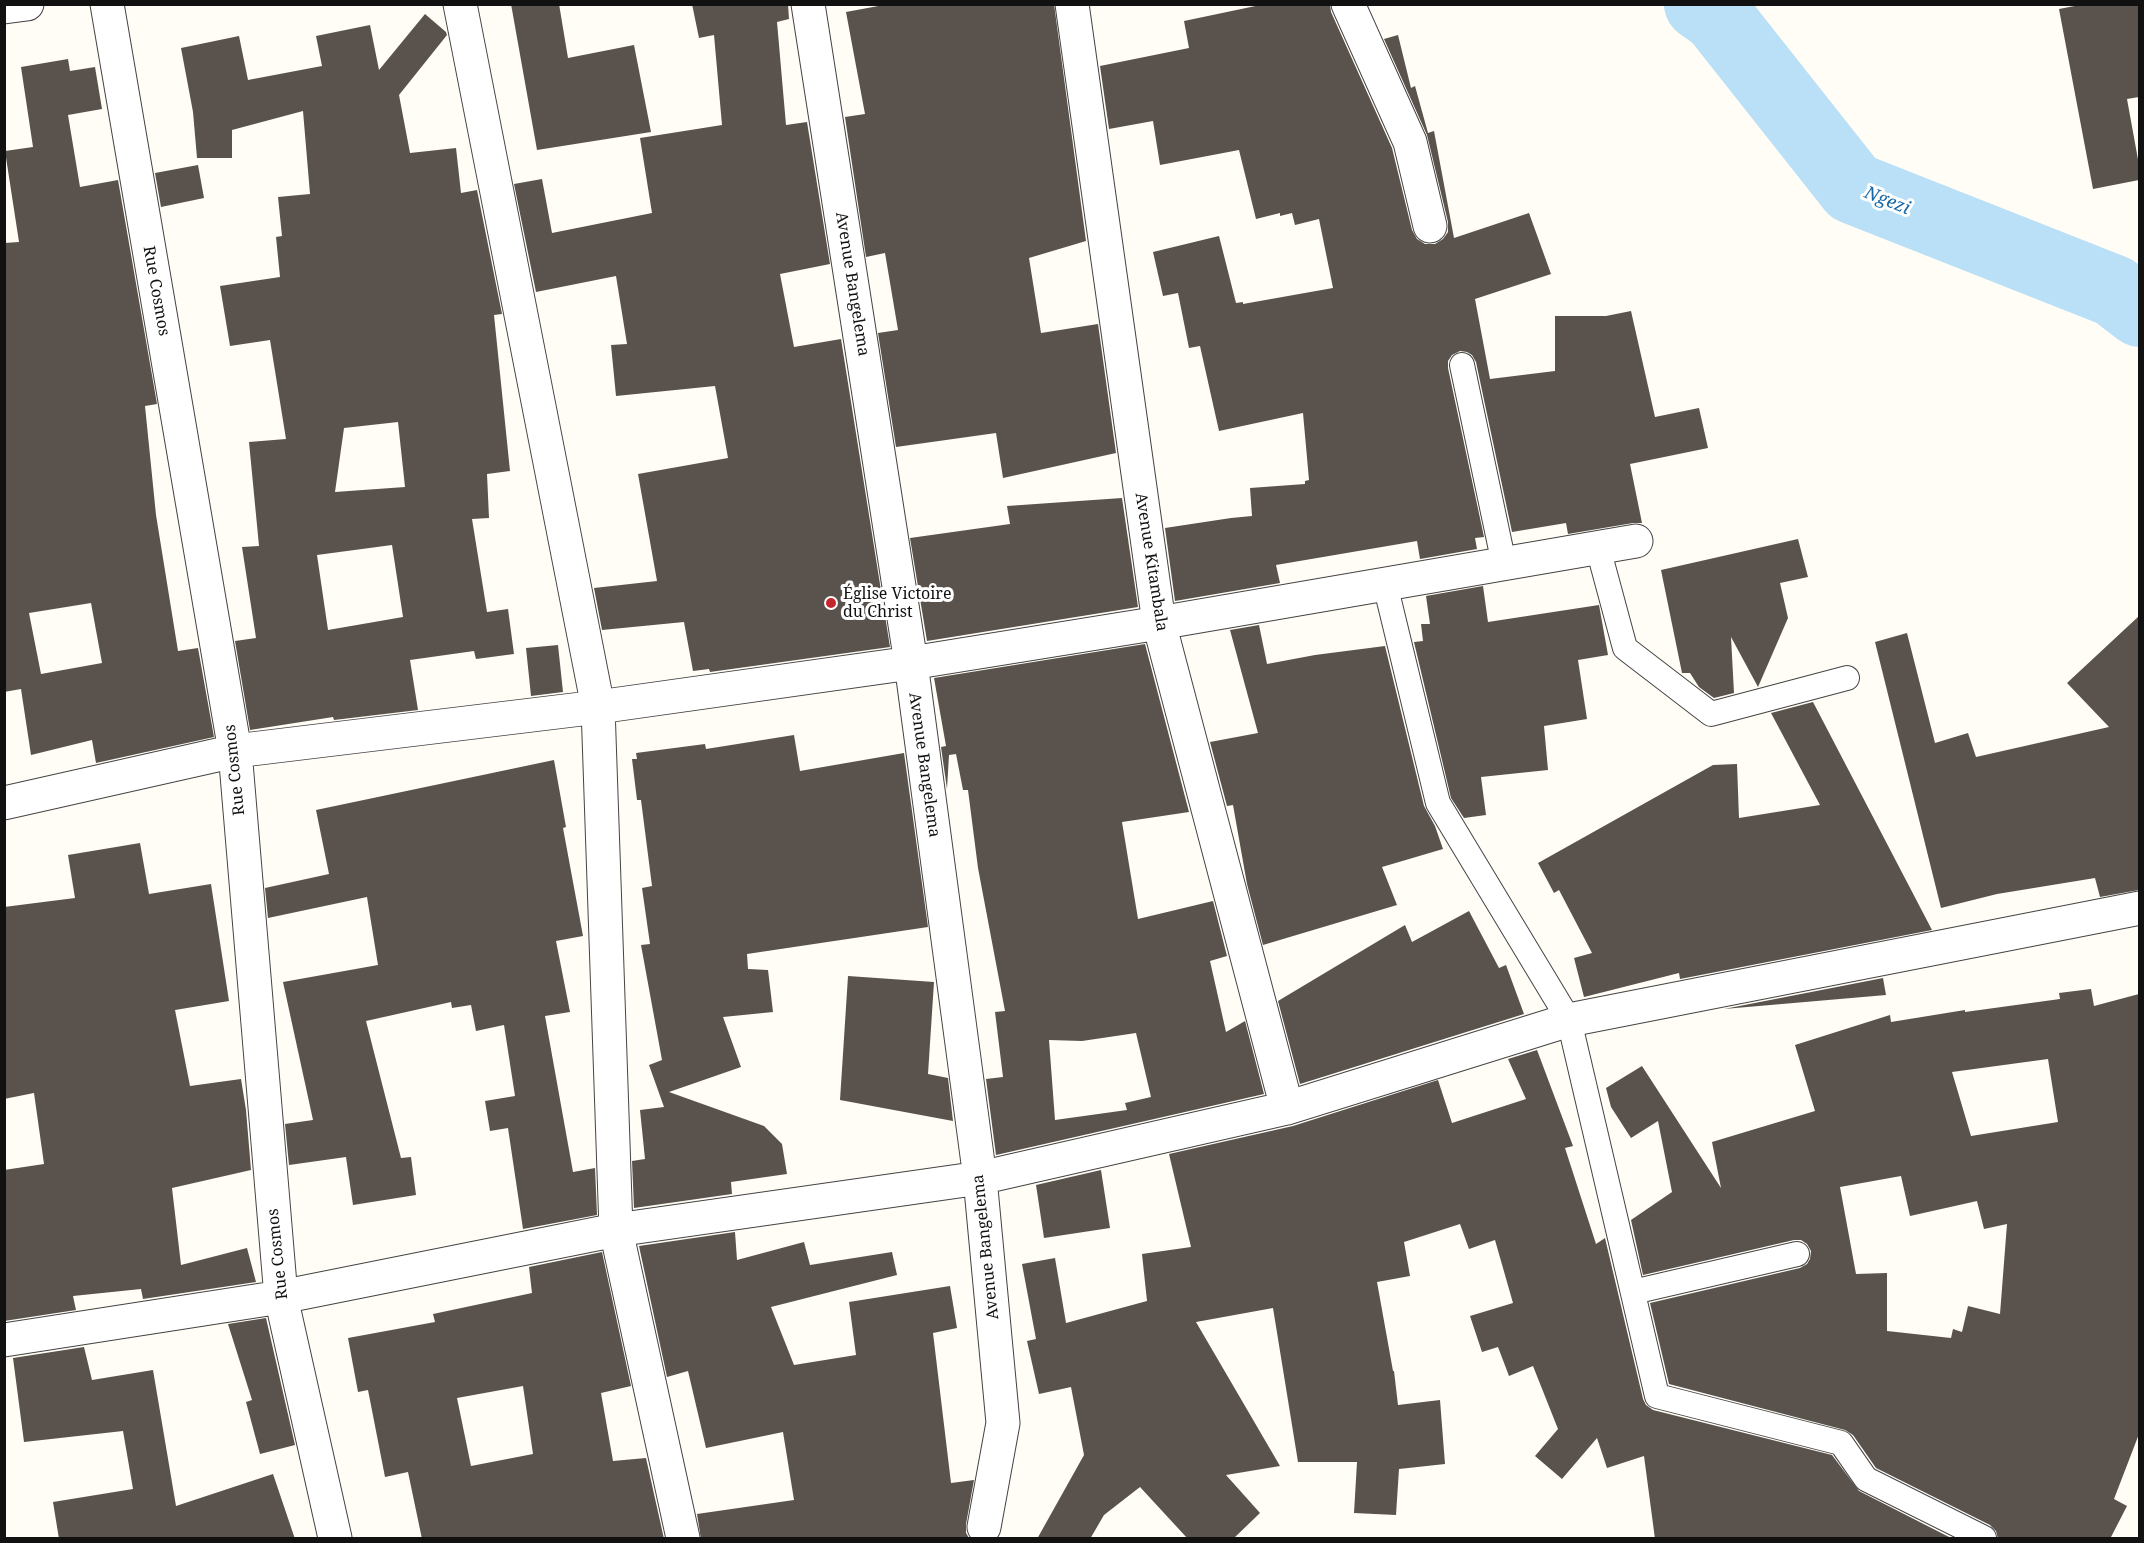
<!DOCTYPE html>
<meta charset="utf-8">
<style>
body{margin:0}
#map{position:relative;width:2144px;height:1543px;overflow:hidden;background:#fffdf5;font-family:"Noto Serif",serif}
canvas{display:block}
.frame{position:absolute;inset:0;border:6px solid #111;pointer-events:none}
</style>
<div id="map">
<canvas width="2144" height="1543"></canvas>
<div class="frame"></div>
</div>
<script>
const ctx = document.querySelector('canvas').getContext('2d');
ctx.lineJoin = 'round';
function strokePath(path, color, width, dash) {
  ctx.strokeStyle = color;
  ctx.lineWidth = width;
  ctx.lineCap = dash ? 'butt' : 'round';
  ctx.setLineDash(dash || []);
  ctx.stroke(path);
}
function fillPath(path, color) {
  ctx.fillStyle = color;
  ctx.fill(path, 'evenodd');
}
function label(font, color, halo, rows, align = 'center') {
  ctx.font = font + ' "Noto Serif",serif';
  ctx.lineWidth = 6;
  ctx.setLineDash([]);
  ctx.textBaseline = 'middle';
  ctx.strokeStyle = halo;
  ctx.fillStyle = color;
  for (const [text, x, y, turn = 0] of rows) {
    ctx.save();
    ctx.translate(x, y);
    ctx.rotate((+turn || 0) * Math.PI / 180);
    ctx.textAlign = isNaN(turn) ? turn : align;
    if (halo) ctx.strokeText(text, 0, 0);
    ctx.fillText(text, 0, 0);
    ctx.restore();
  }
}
strokePath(new Path2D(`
 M1700 4 1717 16 1853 188 2114 291 2140 311`), '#b9e0f7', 72);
fillPath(new Path2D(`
 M511 4H559L568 58 634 45 651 132 537 150Z
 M692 4H788L789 19 777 22 786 125 807 122 830 264 780 274 794 347 841 339 890 647 710 672 709 669 693 671 684 622 602 630 594 588 657 581 638 474 728 458 715 386 616 396 611 345 627 344 616 276 536 292 514 184 542 179 552 233 652 213 640 138 722 125 714 35 699 38Z
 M889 4H1054L1086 241 1029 258 1041 333 1098 324 1116 453 1003 478 996 433 896 447 878 333 898 330 885 253 866 257 845 117 865 114 846 12Z
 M1265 4H1330L1331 12 1392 148 1412 230 1417 239 1425 244H1435L1443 239 1448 232V222L1427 135 1384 39 1398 35 1411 88 1415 86 1428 133 1434 131 1454 238 1529 213 1551 274 1475 299 1490 379 1555 371V316H1606L1631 311 1655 417 1699 408 1708 448 1630 464 1642 523H1633L1568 534 1566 523 1512 532 1476 362 1472 355 1467 352 1460 351 1452 355 1448 361V368L1484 537 1475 538 1477 549 1420 559 1417 541 1276 565 1280 583 1175 601 1165 528 1231 518 1252 516 1250 488 1305 484V481L1309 480 1303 413 1219 431 1200 346 1189 348 1178 293 1163 296 1153 252 1219 236 1236 303 1243 302V304L1333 288 1319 219 1295 225 1292 213 1280 216V213L1256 219 1239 150 1160 165 1153 121 1109 129 1100 66 1189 48 1184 21Z
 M2085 4H2139V97L2127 99 2139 165V180L2093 189 2059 9Z
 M425 14 446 32 447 35 399 95 410 153 456 148 461 193 477 190 502 314 494 315 510 471 487 474 489 518 472 519 487 612 508 609 514 654 476 659 474 651 410 660 418 710 334 720 333 717 250 730 235 641 256 638 242 547 259 546 249 442 286 439 270 340 230 346 220 286 280 277 276 237 282 236 278 197 310 194 303 111 232 130V158H197L193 112 181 48 239 36 248 80 322 66 316 36 370 25 379 70ZM398 422 405 487 335 492 344 428ZM392 545 403 617 328 630 317 555Z
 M68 59 70 71 95 67 102 109 68 115 80 187 118 180 157 404 145 406 156 515 178 651 198 648 214 737 96 763 92 740 31 755 21 689 4 692V243L19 242 5 151 33 147 21 67ZM91 603 102 663 41 674 29 613Z
 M198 165 204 198 161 207 155 173Z
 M1122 498 1138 607 927 641 910 538 1010 524 1007 506Z
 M1798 539 1808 577 1780 583 1788 618 1758 687 1731 637 1734 693 1714 698 1699 687 1690 673H1682L1661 570Z
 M1483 586 1488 622 1599 605 1608 655 1578 660 1587 719 1544 726 1548 770 1481 777 1486 815 1464 818 1451 798 1414 642 1423 641 1421 624H1430L1426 596Z
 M2139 616V890L2100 897 2095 878 1997 894 1941 908 1875 642 1907 633 1935 743 1968 733 1976 757 2109 727 2067 683Z
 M1259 625 1267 664 1315 655 1385 646 1424 806 1435 826 1443 849 1382 867 1397 905 1263 945 1247 884 1233 805 1227 806 1210 742 1258 733 1230 630Z
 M1145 644 1189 812 1122 822 1138 919 1213 901 1227 956 1210 961 1226 1032 1245 1021 1264 1094 996 1155 986 1079 1003 1077 995 1012 1005 1011 978 868 968 790H963L956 754 949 755 947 789 941 747 946 746 934 678ZM1136 1033 1151 1097 1125 1103 1127 1110 1055 1120 1049 1040 1082 1041Z
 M558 645 563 692 531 696 526 648Z
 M1813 702 1932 930 1680 979 1679 973 1584 997 1574 958 1592 953 1559 890 1554 893 1538 863 1713 765 1737 764 1739 818 1820 805 1771 713Z
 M794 735 800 771 904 753 928 927 747 954 748 969 768 970 773 1012 723 1017 741 1067 669 1092 764 1126 782 1144 787 1174 731 1182 732 1194 634 1208 632 1161 645 1159 640 1110 664 1107 649 1065 662 1060 641 945 650 944 642 888 652 886 641 800H637L632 759H637L636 753 705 744 706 749Z
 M554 760 566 827 563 828 583 936 556 941 570 1012 545 1016 573 1172 595 1168 597 1215 523 1229 508 1128 490 1131 485 1101 515 1096 504 1025 476 1031 471 1005 452 1008 451 1002 366 1021 401 1158 411 1157 416 1195 353 1205 346 1157 289 1165 285 1124 313 1120 283 982 378 965 367 897 268 918 265 888 329 874 316 810Z
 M140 843 149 894 211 884 229 1001 175 1010 190 1086 241 1079 246 1110 251 1170 172 1188 181 1265 247 1248 256 1282 143 1299 141 1289 73 1296 76 1310 4 1321V1170L44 1164 34 1093 4 1099V907L75 898 68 855Z
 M1469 911 1499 968 1506 965 1524 1014 1300 1084 1278 1001 1405 925 1412 942Z
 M848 976 934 982 928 1074 948 1078 953 1121 840 1100Z
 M1883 978 1886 995 1724 1009Z
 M2091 989 2094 1006 2139 994V1434L2114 1499 2127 1506 2110 1539H1998L1996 1531 1990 1525 1876 1468 1853 1435 1845 1430 1669 1384 1650 1303 1800 1268 1807 1264 1810 1259 1811 1251 1807 1244 1801 1240H1794L1643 1275 1631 1220 1672 1192 1658 1121 1631 1138 1611 1107 1606 1088 1642 1066 1721 1188 1712 1142 1815 1111 1795 1045 1890 1015 1891 1022 1965 1010V1012L2060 999 2059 993ZM2048 1059 2058 1122 1971 1136 1952 1072ZM1901 1176 1910 1216 1977 1201 1984 1229 2007 1224 2000 1314 1968 1306 1962 1332 1953 1329 1951 1338 1887 1331V1273L1856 1274 1840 1187Z
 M1537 1050 1573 1146 1565 1148 1596 1244 1605 1238 1643 1399 1646 1405 1653 1410 1832 1455 1859 1491 1953 1539H1655L1644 1456 1607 1468 1597 1438 1562 1479 1535 1456 1558 1429 1533 1366 1509 1376 1498 1347 1482 1352 1470 1316 1513 1303 1495 1240 1469 1249 1460 1224 1404 1242 1410 1276 1377 1282 1393 1371H1394L1398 1405 1440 1400 1445 1464 1399 1469 1396 1515 1354 1513 1357 1462H1298L1273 1308 1196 1322 1280 1466 1226 1475 1260 1513 1233 1539H1188L1140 1487 1104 1515 1090 1539H1037L1084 1455 1071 1387 1039 1394 1027 1341 1036 1339 1022 1264 1055 1258 1066 1323 1147 1301 1142 1254 1191 1247 1169 1154 1293 1126 1438 1080 1452 1123 1526 1099 1508 1059Z
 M1101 1170 1110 1228 1044 1238 1036 1185Z
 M735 1232 737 1260 804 1242 810 1265 892 1252 897 1275 771 1307 794 1365 856 1355 849 1302 950 1286 957 1328 933 1333 951 1483 974 1480 966 1524V1533L969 1538 701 1539 697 1514 794 1500 783 1432 706 1448 688 1371 667 1377 639 1246Z
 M602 1252 631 1386 601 1393 613 1461 646 1458 664 1539H422L408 1472 385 1477 368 1390 358 1392 348 1338 435 1322 433 1314 532 1293 529 1267ZM523 1386 533 1454 471 1466 457 1398Z
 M266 1318 295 1445 260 1454 246 1402 252 1400 228 1324Z
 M84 1347 92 1380 153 1370 176 1506 273 1474 295 1539H59L53 1502 133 1489 123 1431 24 1442 13 1358Z`), '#5a524d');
const lane = new Path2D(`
 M1462 365 1504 564
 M1598 548 1625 648 1711 714 1847 678
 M1385 584 1438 803 1569 1020 1657 1396 1841 1443 1866 1479 1984 1538
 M1633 1292 1797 1254`);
const street = new Path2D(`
 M107 4 235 751 281 1297 335 1538
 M460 4 598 707 616 1230 683 1538
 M808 4 911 663 980 1178 1003 1423 984 1527
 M1072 4 1159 623 1287 1108
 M1348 4 1410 142 1430 226
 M4 7 27 4
 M4 803 235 751 598 707 911 663 1159 623 1636 541
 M4 1340 281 1297 616 1230 980 1178 1287 1108 1569 1020 2140 908`);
strokePath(lane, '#444', 26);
strokePath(street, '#444', 35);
strokePath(lane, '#fff', 24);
strokePath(street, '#fff', 33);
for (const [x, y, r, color] of [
 [831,603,6,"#c4262e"]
]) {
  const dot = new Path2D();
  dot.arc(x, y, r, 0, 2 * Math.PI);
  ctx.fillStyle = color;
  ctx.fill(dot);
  strokePath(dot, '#fff', 2);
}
label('16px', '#111', '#fff', [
 ["Avenue Bangelema",852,284,81],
 ["Rue Cosmos",156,291,80],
 ["Avenue Kitambala",1151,562,81],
 ["Avenue Bangelema",924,765,82],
 ["Rue Cosmos",235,770,-96],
 ["Avenue Bangelema",986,1247,-96],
 ["Rue Cosmos",278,1254,-96]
]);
label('16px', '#111', '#fff', [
 ["Église Victoire",843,594],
 ["du Christ",843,612]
], 'left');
label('italic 18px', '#1768a6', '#fff', [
 ["Ngezi",1887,201,22]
]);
</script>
